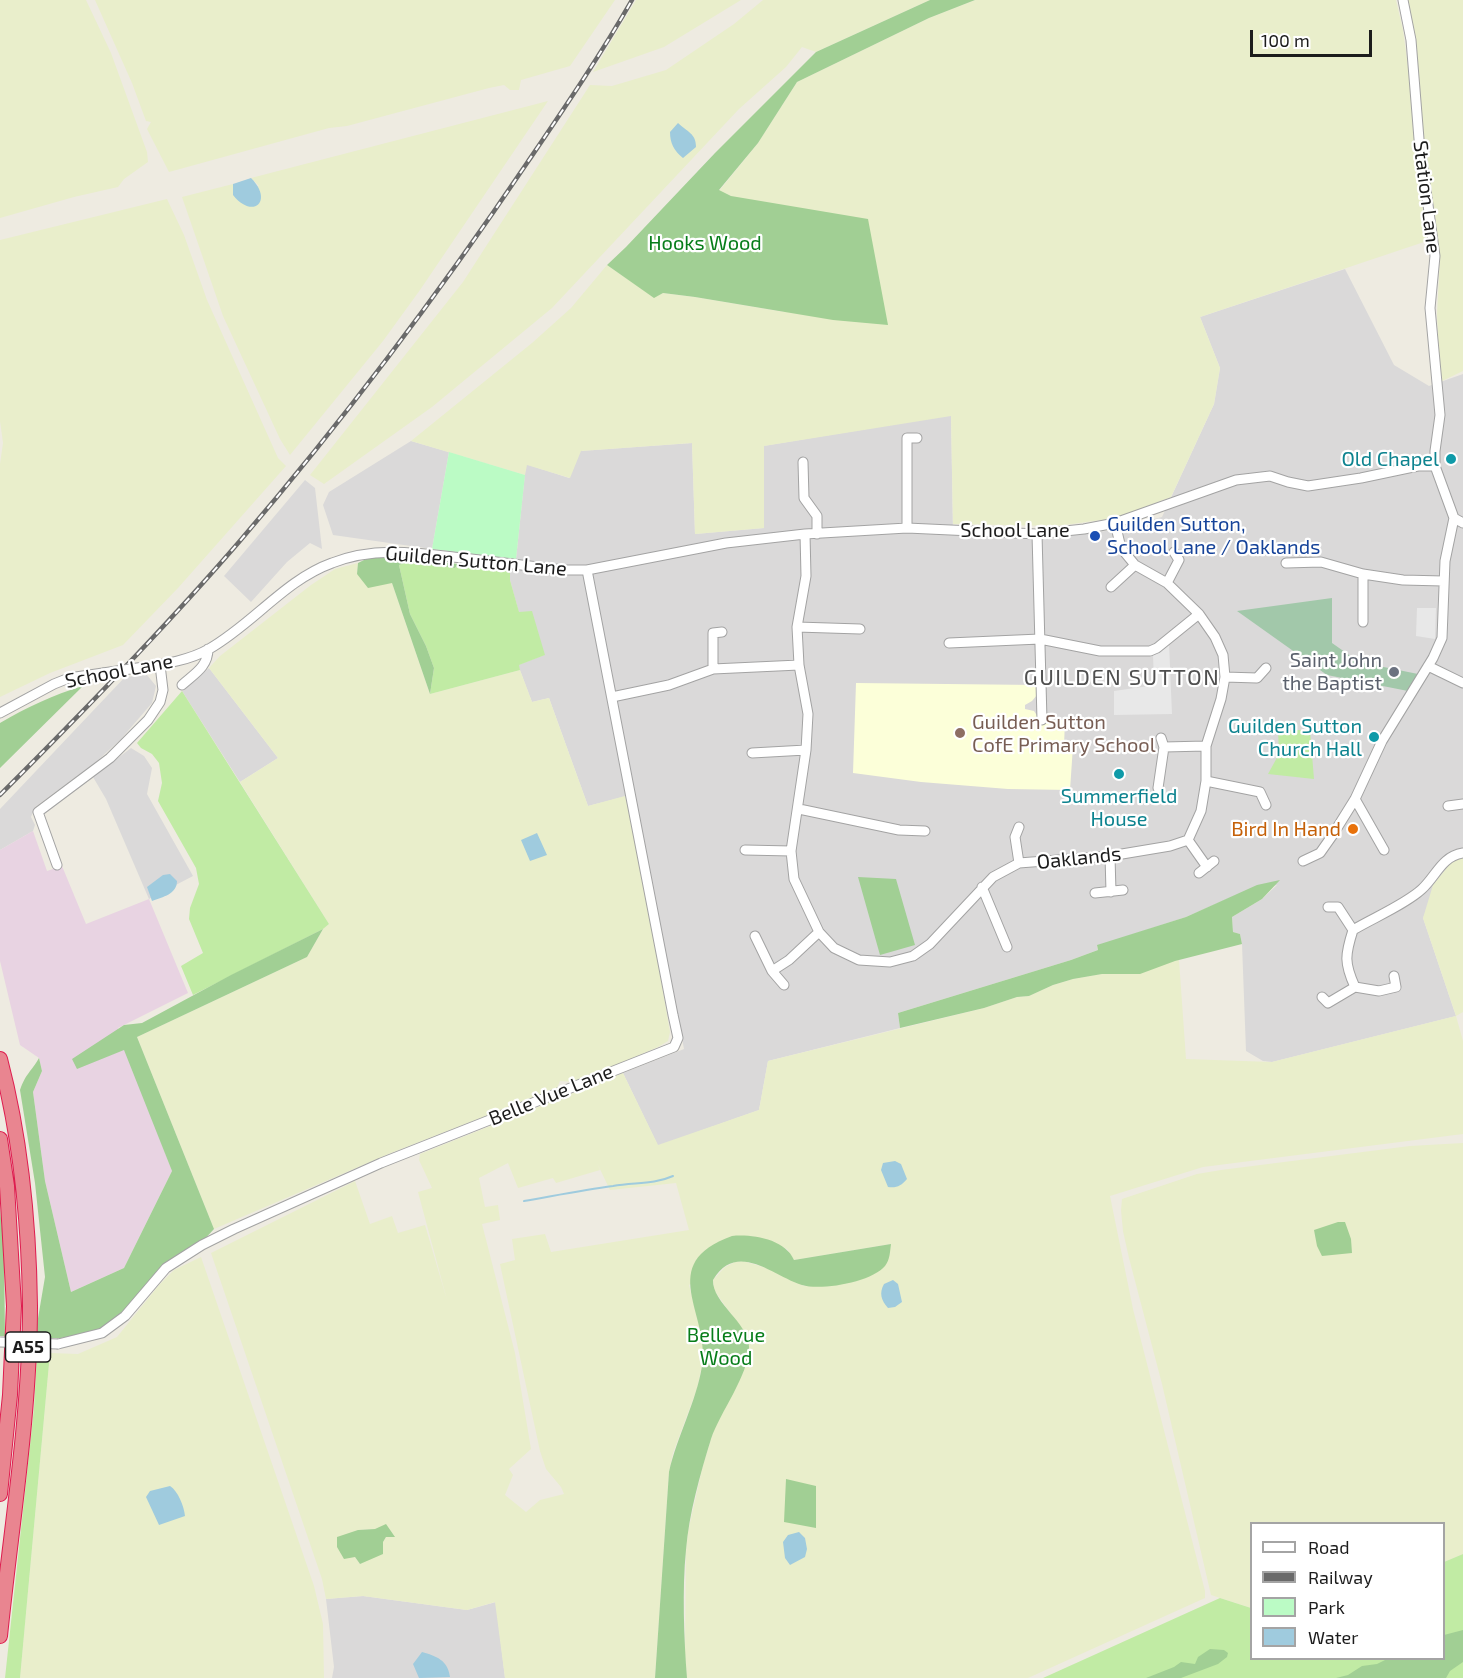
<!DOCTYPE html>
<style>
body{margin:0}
#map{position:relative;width:1463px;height:1678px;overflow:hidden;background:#eeebe1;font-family:"Exo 2",sans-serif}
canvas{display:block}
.legend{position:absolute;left:1250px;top:1522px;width:195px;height:138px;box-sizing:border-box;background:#fff;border:2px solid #a4a4a4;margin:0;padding:8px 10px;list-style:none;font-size:18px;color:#1c1c1c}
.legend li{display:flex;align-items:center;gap:12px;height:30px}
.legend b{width:30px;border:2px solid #a4a4a4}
.scale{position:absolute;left:1250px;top:30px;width:122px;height:27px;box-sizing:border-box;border:3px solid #1c1c1c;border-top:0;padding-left:8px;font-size:18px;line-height:21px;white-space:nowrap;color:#1c1c1c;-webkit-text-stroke:4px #fff;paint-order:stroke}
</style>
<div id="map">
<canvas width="1463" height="1678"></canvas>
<ul class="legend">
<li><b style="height:8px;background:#fff"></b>Road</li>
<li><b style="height:8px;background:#6a6a6a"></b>Railway</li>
<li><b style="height:16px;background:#bbfbc5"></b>Park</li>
<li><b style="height:16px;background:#9fcbde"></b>Water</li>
</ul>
<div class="scale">100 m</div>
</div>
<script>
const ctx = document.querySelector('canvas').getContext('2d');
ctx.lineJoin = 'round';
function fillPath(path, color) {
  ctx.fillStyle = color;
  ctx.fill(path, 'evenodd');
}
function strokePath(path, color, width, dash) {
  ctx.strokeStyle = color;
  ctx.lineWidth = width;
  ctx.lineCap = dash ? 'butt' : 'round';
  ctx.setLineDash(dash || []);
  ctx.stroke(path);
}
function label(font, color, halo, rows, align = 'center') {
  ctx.font = font + ' "Exo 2",sans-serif';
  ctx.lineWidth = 4.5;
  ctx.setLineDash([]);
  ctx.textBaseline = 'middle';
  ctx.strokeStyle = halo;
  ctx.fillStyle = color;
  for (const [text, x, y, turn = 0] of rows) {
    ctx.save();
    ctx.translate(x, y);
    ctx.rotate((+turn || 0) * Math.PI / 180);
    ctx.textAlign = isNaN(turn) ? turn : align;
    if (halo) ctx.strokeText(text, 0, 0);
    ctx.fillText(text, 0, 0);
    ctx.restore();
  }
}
fillPath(new Path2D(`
 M1345 269 1394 365 1429 386 1463 374V858L1454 859 1423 918 1456 1016 1272 1062 1263 1061 1246 1051 1242 944 1240 934 1233 932 1232 917 1262 899 1277 885 1241 893 1186 917 1097 946 1098 950 1071 960 898 1013 900 1028 768 1061 759 1110 658 1146 623 1073 684 1049 635 794 588 806 549 698 532 702 518 665 544 655 519 613 510 580V571L516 559 526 464 569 478 580 451 692 443 695 534 764 528 763 446 951 415 953 533 1043 539 1106 531 1162 517 1214 404 1220 368 1200 317Z
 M411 441 449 452 432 549 333 535 323 505 329 492Z
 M305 480 315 488 322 549 310 543 287 562 251 602 224 576Z
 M209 668 278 758 240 782 182 691Z
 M147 675 156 686 152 703 121 739 96 762 35 807 31 817 35 825 33 831 0 850V809L125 677Z
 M131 748 144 756 152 768 147 794 193 876 149 899 106 799 93 777Z
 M363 1596 467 1610 496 1602 505 1678H332L334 1667 326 1599Z`), '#dad9d9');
fillPath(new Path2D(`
 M33 831 47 871 62 866 86 924 149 899 188 993 118 1028 172 1171 124 1268 71 1292 45 1181 33 1092 42 1071 39 1058 20 1045 0 961V850Z`), '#e8d3e2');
fillPath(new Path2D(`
 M856 683 1037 685V695L1032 701 1025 705V709L1034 711 1040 720H1065L1064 746H1073L1070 790 1008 789 921 782 853 773Z`), '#fcffd9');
fillPath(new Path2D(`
 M0 0H86L111 53 147 152 148 162 124 179 118 187 74 197 0 218Z
 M95 0H615L570 66 521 80 519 90H510L504 85 489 88 347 126 329 128 169 172 147 129 151 122 146 121 132 83Z
 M636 0H741L664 47 593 72Z
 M763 0H930L816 52 802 47 786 67 739 109 552 308 432 407 324 484 310 475 463 282 590 85 612 86 666 70 734 24Z
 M975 0H1396L1403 30 1412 96 1417 166 1427 241 1200 317 1220 368 1214 404 1171 497 1116 518 1057 526 953 524 951 416 764 446V528L695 534 692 443 581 451 570 478 527 465 525 475 411 441 532 343 571 308 607 265 654 297 663 293 695 297 784 312 731 196 719 191 758 143 797 82 929 18Z
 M1406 0H1463V371L1440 382 1437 314 1440 258 1434 207 1425 165Z
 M548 101 420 290 383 341 290 455 280 439 223 316 182 197 233 184V195L259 186 251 178Z
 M167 199 184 235 207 300 278 458 286 466 178 588 123 645 50 673 0 697V464L3 443 0 421V240Z
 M358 563 357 574 392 583 430 694 520 670 532 702 549 698 588 806 625 796 630 814 658 962 670 1032 668 1041 658 1047 576 1082 560 1081 557 1088 391 1153 214 1229 137 1037 307 957 323 929 329 924 240 782 278 758 209 668 220 656 311 585 335 569Z
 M1463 858V1012L1456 1016 1463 1041V1134L1203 1167 1110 1196 1133 1309 1205 1591V1598L1028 1678H687L685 1654 686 1552 688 1532 702 1469 714 1429 745 1363V1334L714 1290 713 1280 725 1267 735 1262 743 1261 770 1269 804 1286 891 1244 794 1260 787 1249 767 1240 750 1236 689 1285 704 1344V1356L697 1389 673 1453 669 1472 655 1678H505L495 1602 467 1610 363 1596 326 1599 322 1579 211 1253 355 1181 370 1224 392 1216 398 1233 425 1225 447 1300 418 1192 432 1188 419 1160 420 1154 623 1073 658 1145 759 1110 768 1061 984 1008 1017 997 1029 996 1053 985 1073 979 1179 960 1186 1059 1272 1062 1456 1016 1423 918 1433 885 1454 859ZM508 1163 518 1188 553 1178 556 1183 600 1170 597 1163 610 1190 676 1183 689 1230 551 1252 545 1234 512 1239 515 1260 500 1264 540 1451 546 1469 561 1487 564 1494 540 1500 526 1512 505 1495 513 1475 509 1469 531 1449 515 1353 482 1224 500 1220 498 1205 485 1207 479 1178ZM375 1529 394 1537H386L383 1542 360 1564 355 1557 358 1530Z
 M1463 1143V1554L1444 1562V1524H1252L1251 1608 1211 1595 1162 1384 1129 1258 1123 1231 1121 1210 1122 1199 1197 1174 1221 1170 1410 1146Z
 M201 1257 314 1586 323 1624 324 1678H20L50 1353 78 1354 117 1337 159 1285 174 1270Z`), '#e9eecb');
fillPath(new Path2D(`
 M408 562 455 568 458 564 510 571V580L519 612 532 611 545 655 519 665 520 670 430 694 434 668 426 646 410 614 399 565Z
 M182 691 329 924 323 929 193 995 181 966 203 953 189 919 190 908 199 884 196 868 158 801 162 783 159 763 152 754 141 748 137 743Z
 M1278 730H1310L1314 779 1268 774 1279 754Z
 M37 1352 50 1353 20 1678H5L34 1408Z
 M1463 1554V1678H1043L1220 1598 1251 1608 1252 1658H1444V1562Z`), '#c1eba4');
fillPath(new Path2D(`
 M930 0H975L929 18 797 82 758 143 719 190 731 196 868 219 888 325 833 320 695 297 663 293 654 298 607 265 626 247 715 153 816 52Z
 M392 556 458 564 455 568 408 562 399 565 410 614 426 646 434 668 430 694 392 583 368 588 357 574 358 563 368 558Z
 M83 686 0 768V723C27 707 53 695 83 686Z
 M858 877 896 879 915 945 880 955Z
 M1280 880 1262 899 1232 917 1233 932 1240 934 1242 944 1175 961 1140 974H1102L1073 979 1053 985 1029 996 1017 997 984 1008 900 1028 898 1013 1071 960 1098 950 1097 945 1186 917 1257 885Z
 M323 929 307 957 137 1037 214 1229 201 1243 163 1266 123 1314 101 1330 61 1338H42L36 1330 45 1277 35 1183 20 1090C26 1073 31 1072 39 1058L42 1071 33 1092 45 1181 71 1292 124 1268 172 1171 124 1050 77 1069 72 1059 124 1025 142 1023 231 975Z
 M0 1208 4 1251 5 1336H0Z
 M1338 1222H1345L1351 1239 1352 1253 1322 1256 1317 1246 1314 1230Z
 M732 1236C752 1234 785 1239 794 1260L891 1244C890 1251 890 1260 885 1266 872 1282 821 1291 802 1285 773 1276 737 1240 713 1280 712 1303 749 1323 749 1347 749 1375 720 1412 711 1439 700 1475 689 1513 686 1550 682 1589 684 1639 687 1678H655L669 1472C677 1436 696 1403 702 1366 711 1314 654 1264 732 1236Z
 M786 1479 816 1486V1528L784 1522Z
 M386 1524 395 1537H386L383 1542V1554L360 1564 355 1557 344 1559 337 1547V1537L358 1530 375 1529Z
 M1463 1630V1662L1450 1671 1446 1678H1336L1348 1675 1362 1666 1377 1664 1387 1659 1444 1658V1635Z
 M1210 1649 1224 1650 1228 1653 1227 1657 1218 1664 1181 1678H1146L1174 1667 1181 1662 1195 1664 1198 1657Z`), '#a1cf94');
fillPath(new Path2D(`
 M1332 598V643L1359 662 1418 674 1408 691 1327 675 1237 611Z`), '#a2c8aa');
fillPath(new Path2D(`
 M449 452 525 475 516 559 432 549Z`), '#bbfbc5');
fillPath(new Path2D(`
 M1417 608H1436L1435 639 1416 636Z
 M1169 643 1172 714 1114 715V691L1149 686 1154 680 1153 655Z`), '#e8e8e8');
fillPath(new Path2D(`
 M678 123C687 132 696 133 696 147L683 158C674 151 670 143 670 132Z
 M251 178C274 201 253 220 233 195V184Z
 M537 833 547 855 530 861 521 840Z
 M170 874 177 881C177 894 163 897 152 901L147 887 163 875Z
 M895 1161 901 1164 907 1179C901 1186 897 1188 888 1187L881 1170 883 1163Z
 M893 1280 898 1284 902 1302 895 1307 888 1308C881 1300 879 1293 884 1284Z
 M170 1486C178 1491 184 1506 185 1516L159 1525 146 1497 150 1491Z
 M799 1532 805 1538 807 1549 805 1557 790 1565 785 1558 783 1542 788 1535Z
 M422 1652C436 1656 448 1660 450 1677L419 1678 413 1664Z`), '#9fcbde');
strokePath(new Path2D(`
 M524 1201C553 1196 583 1190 613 1186 634 1182 653 1185 673 1176`), '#9fcbde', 2);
const minor = new Path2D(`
 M1403 0 1411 40 1419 139 1435 256 1430 308 1440 415 1435 451V466L1454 518 1463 523
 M803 462 804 498 817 516V534
 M907 528V438H917
 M805 534 806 576 797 627 799 665 808 714 806 750 791 851 794 879 819 932 834 948 859 960 890 962 913 956 930 944 993 877 1019 863 1110 856 1170 846 1188 840 1201 811 1206 781V746L1221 699 1225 677 1223 655 1215 637 1199 614 1167 583 1135 565 1121 548 1115 523
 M1037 534 1042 720
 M1286 563 1321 562 1363 574 1403 580 1443 581
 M1363 574V622
 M1167 583 1179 560 1174 552
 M1111 587 1135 565
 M797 627 860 629
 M722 632 713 633V669L799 665
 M949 643 1040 639 1100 651H1150L1157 648 1199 614
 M1428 666 1463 683
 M144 667C165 664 190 660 209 649 253 624 285 580 332 563 375 546 418 553 463 558 496 562 529 566 563 570H587L726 543 805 534 907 528 1037 534 1084 529 1115 523 1236 480 1270 476 1288 482 1308 486 1361 478 1418 466H1435
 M1225 677 1257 678 1266 668
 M182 685C194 674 208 667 208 649
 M612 697 669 685 713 669
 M0 713 54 684 69 678 103 673
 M1161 738 1164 747 1206 746
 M752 753 806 750
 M1206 781 1260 792 1266 805
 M1158 788 1164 747
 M1355 799 1384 850
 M1448 806 1463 804
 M799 809 899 830 925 831
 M1019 827 1015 837 1019 863
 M1188 840 1207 867
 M745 850 791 851
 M1110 856 1111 892
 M1303 861 1320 853 1332 836 1355 799 1382 741 1433 658 1442 638 1445 561 1454 518
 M57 865 38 812 110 758 148 720 160 702 163 690 160 665
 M1199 873 1214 861
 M982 887 1007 947
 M1095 893 1123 890
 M1328 907H1338L1353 930
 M755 936 772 971
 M784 985 772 971 789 960 819 932
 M1355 987C1344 963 1345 955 1353 930 1373 918 1406 904 1422 889 1437 875 1441 857 1463 853
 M1322 997 1328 1003 1355 987 1379 991 1396 987 1394 976
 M58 1344 102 1333 125 1316 166 1268 202 1245 234 1229 381 1163 674 1047 678 1038 673 1015 587 570`);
const highway = new Path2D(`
 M0 1059C21 1139 29 1223 30 1306 30 1416 11 1527 0 1636
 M0 1139 7 1186 14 1306 10 1395 0 1494`);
strokePath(minor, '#a3a3a3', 11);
strokePath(highway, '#de1d4f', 16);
strokePath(minor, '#fff', 9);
strokePath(highway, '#e98590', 14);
const rail = new Path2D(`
 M0 795C82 713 163 630 239 542 342 422 438 295 527 163 563 110 600 56 632 0`);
strokePath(rail, '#6a6a6a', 4.5);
strokePath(rail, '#fff', 2, [7]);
const minorBridge = new Path2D(`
 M103 673 144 667
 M0 1342 58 1344`);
strokePath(minorBridge, '#a3a3a3', 11, []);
strokePath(minorBridge, '#fff', 9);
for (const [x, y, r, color] of [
 [1451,459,6,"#0f9aa8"],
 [1095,536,6,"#1a4fb4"],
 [1394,672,6,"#6b7280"],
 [960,733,6,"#8d6e63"],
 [1374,737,6,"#0f9aa8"],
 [1119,774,6,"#0f9aa8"],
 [1353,829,6,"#e8710a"]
]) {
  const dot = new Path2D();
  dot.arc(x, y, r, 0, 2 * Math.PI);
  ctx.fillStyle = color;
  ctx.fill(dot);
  strokePath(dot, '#fff', 2);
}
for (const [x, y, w] of [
 [28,1347,45]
]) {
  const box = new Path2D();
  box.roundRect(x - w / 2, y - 15, w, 30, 4.5);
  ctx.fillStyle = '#fff';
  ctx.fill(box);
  strokePath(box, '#1c1c1c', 1.5);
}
label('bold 18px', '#1c1c1c', null, [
 ["A55",28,1347]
]);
label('20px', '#1c1c1c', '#fff', [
 ["Station Lane",1427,197,83],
 ["School Lane",1015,530],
 ["Guilden Sutton Lane",476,561,5],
 ["School Lane",119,671,-11],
 ["Oaklands",1079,858,-6],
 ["Belle Vue Lane",551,1095,-22]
]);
label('20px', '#077d1a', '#fff', [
 ["Hooks Wood",705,243],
 ["Bellevue",726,1335],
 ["Wood",726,1358]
]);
label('20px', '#0d838f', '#fff', [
 ["Old Chapel",1439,459],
 ["Guilden Sutton",1362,726],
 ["Church Hall",1362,749],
 ["Summerfield",1119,796,"center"],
 ["House",1119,819,"center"]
], 'right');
label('20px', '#164399', '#fff', [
 ["Guilden Sutton,",1107,524],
 ["School Lane / Oaklands",1107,547]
], 'left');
label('20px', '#5b616d', '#fff', [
 ["Saint John",1382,660],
 ["the Baptist",1382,683]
], 'right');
label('20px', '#785e54', '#fff', [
 ["Guilden Sutton",972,722],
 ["CofE Primary School",972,745]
], 'left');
label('20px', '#c56008', '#fff', [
 ["Bird In Hand",1341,829]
], 'right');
ctx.letterSpacing = '1.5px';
label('22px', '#4f4f4f', '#fff', [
 ["GUILDEN SUTTON",1122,678]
]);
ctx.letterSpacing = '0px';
</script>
